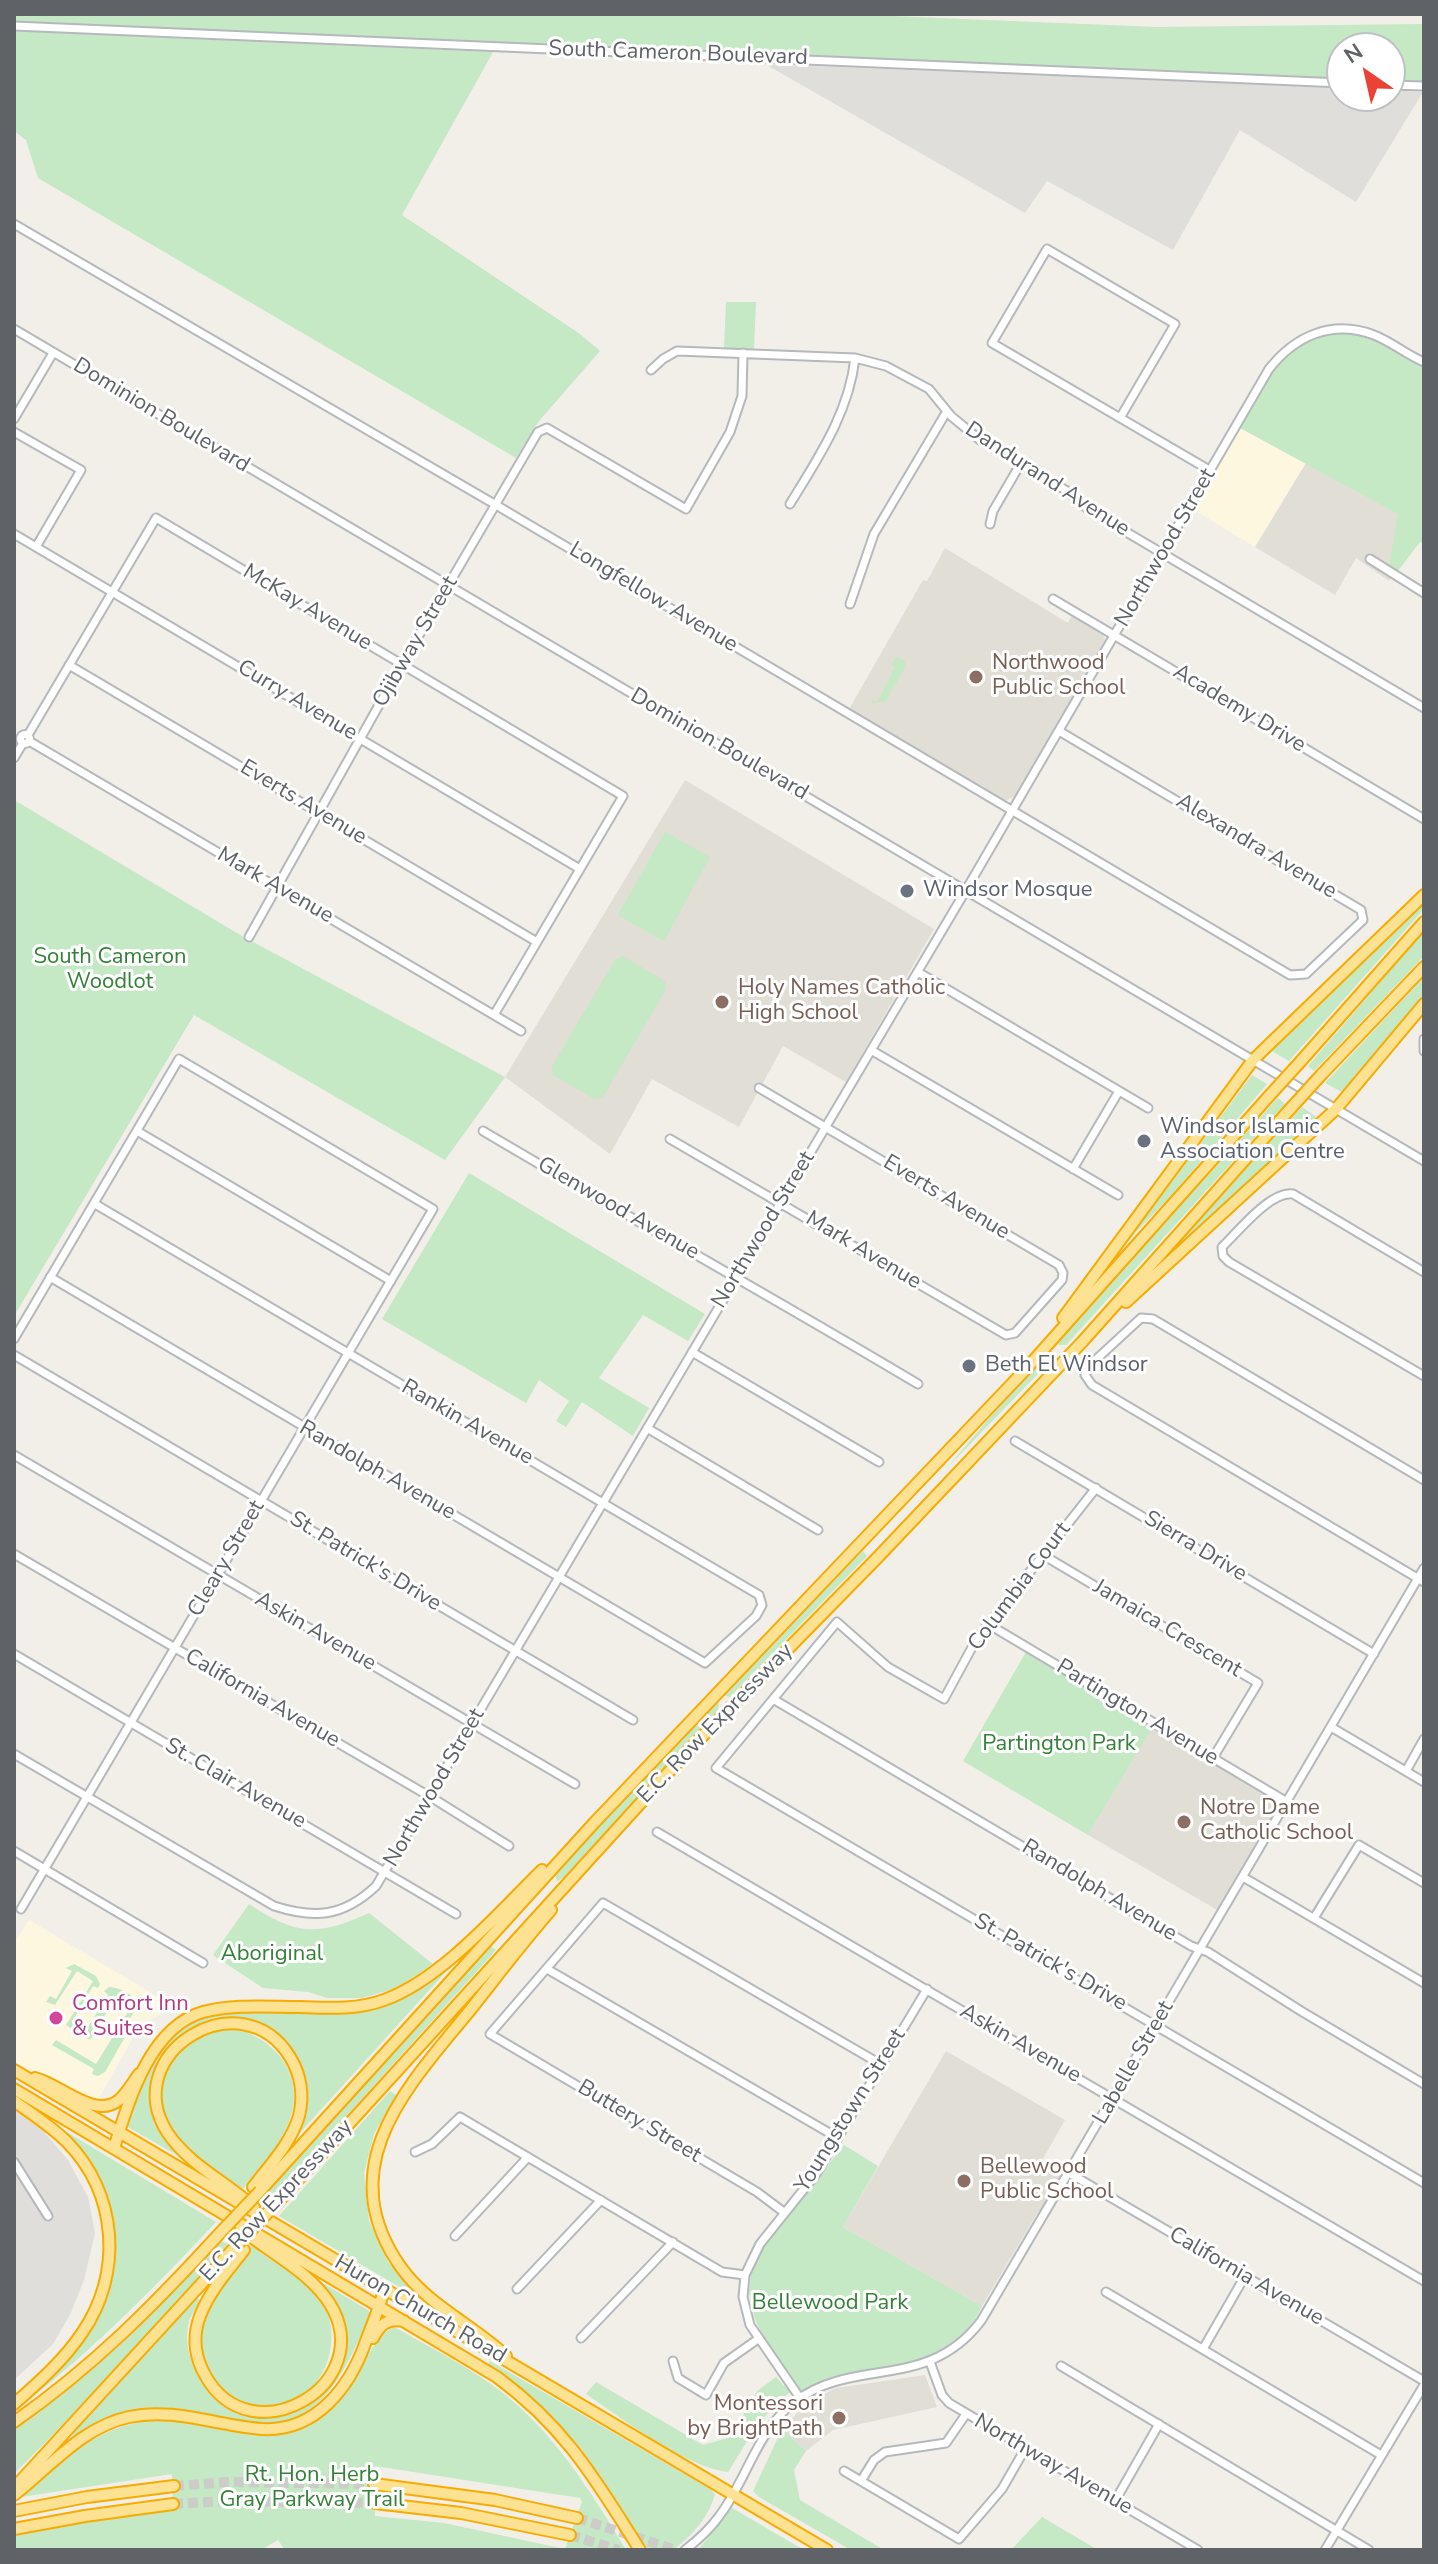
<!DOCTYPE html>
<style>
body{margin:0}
#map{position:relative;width:1438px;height:2564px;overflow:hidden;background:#f1efe8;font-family:"Nunito Sans",sans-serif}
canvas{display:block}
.frame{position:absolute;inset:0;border:16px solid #5f6368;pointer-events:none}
.north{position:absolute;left:1326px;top:32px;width:80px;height:80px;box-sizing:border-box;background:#fff;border:2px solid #bfc1c3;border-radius:50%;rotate:326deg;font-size:22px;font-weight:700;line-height:32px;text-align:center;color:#5f6368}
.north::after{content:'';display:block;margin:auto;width:28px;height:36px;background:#ea4335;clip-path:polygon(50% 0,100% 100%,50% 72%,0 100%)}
</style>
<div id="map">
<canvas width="1438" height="2564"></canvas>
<div class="frame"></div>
<div class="north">N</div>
</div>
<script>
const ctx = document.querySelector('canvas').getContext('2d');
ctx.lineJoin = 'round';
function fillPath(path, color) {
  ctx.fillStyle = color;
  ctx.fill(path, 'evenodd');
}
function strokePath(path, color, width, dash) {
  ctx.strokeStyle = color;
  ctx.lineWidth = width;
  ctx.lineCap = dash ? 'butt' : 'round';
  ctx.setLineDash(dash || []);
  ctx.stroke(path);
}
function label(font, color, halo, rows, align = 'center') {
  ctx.font = font + ' "Nunito Sans",sans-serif';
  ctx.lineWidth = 6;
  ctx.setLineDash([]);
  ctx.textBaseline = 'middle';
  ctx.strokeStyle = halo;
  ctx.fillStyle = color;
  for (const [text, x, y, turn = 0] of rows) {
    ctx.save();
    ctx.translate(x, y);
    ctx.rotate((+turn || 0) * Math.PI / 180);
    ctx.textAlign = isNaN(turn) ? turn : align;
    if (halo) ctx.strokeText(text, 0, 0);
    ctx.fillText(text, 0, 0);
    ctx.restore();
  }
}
fillPath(new Path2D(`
 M1240 428 1306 463 1255 547 1194 510Z
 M29 1920 175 2007 146 2022 131 2041 99 2098 85 2099 14 2061V1944Z`), '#fef7e0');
fillPath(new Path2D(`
 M765 64 1342 88V96H1390V90L1423 92 1356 202 1240 130 1173 250 1047 181 1025 213Z
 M14 2102 27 2112 68 2160 88 2197 95 2233 84 2280 70 2315 53 2344 14 2380Z`), '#e0deda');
fillPath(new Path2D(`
 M1306 463 1399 514 1388 571 1395 575 1389 581 1356 558 1335 595 1255 547Z
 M945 548 1068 623 1072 615 1103 635 1105 640 1015 796 1007 800H1002L849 709 923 580 927 581Z
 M685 780 934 929 846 1082 783 1046 739 1127 652 1079 610 1154 505 1077Z
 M1153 1727 1280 1804 1219 1911 1088 1835Z
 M946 2051 1065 2120 1040 2164 1062 2177 1047 2203 1038 2212 982 2306 843 2227Z
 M925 2375 937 2407 833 2430 806 2451 782 2429 807 2403 836 2388Z`), '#e1ded6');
fillPath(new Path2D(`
 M14 14H842L1157 27 1424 24V81L1390 80V48H1342V78L14 22Z
 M14 31 493 52 402 215 580 334 600 351 539 421 516 458 38 178 26 140 14 131Z
 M726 302H756L754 349 724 348Z
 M1341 333C1372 335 1397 352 1424 367V544L1420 542 1395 575 1388 571 1398 514 1240 428C1266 382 1282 340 1341 333Z
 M896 657 905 661V667L886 701 872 703 870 700 878 701 895 667 891 664Z
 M14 800 242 936 505 1077 445 1160 194 1015 14 1316Z
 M665 832 710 857 664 941 618 915Z
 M1424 900V909L1289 1061 1272 1051Z
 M1424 931V956L1314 1071 1308 1066Z
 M623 956 665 981 666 989 603 1097 594 1099 553 1075 552 1066 615 960Z
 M1424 977V995L1342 1092 1325 1083Z
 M1252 1075 1267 1084 1170 1197 1129 1239Z
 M1278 1098 1285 1104 1066 1345H1058L1059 1339Z
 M1302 1107 1318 1118 1170 1256 1167 1254Z
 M469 1173 705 1314 688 1341 643 1315 599 1378 649 1408 633 1436 582 1402 566 1427 556 1421 569 1401 539 1380 526 1403 382 1319Z
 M1049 1348 1056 1355 946 1469Z
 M863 1551 867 1556 730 1697 722 1695 723 1690Z
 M1026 1652 1153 1727 1088 1835 963 1761Z
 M713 1701 719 1703 718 1710 563 1878 557 1881 554 1873Z
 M249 1904C296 1935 317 1937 369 1913L433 1964 397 1988 362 1998H327L308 1992 263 1988 213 1955Z
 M488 1944 496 1950 275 2195 267 2190Z
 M451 1961 452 1965 296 2137 294 2135 304 2116 287 2047C272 2039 255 2026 239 2021 228 2017 212 2021 203 2025 165 2039 141 2078 153 2118 158 2133 171 2147 182 2158L126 2126 150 2063 165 2039 198 2018 221 2013 349 2012 383 2005Z
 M74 1964 96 1976 100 1984 98 1988 93 1986 72 2022 86 2030 108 1995 104 1991 109 1987C120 1987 137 1997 142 2007L140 2012 135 2010 121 2034 125 2037 105 2072 98 2076 92 2074 94 2069 52 2045 56 2040 96 2064 133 2004 117 1995 90 2040 66 2025 93 1981 77 1971 55 2005 46 2002 50 1996 56 1999 72 1971 66 1968Z
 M233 2028C276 2038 307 2077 289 2122 279 2147 259 2169 243 2189 219 2172 189 2156 171 2131 154 2108 159 2064 181 2046 196 2034 215 2029 233 2028Z
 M390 2091 396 2095 374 2134 364 2173 369 2221 388 2262 432 2306 279 2216Z
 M47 2120 216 2222C157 2285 98 2345 30 2399L26 2396 81 2341 100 2311 108 2285 106 2201Z
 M844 2145 878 2166 843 2227 982 2306C955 2365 902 2364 846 2375 830 2378 814 2385 799 2392L767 2345 755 2319 749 2293 752 2266 765 2244Z
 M220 2241 228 2244C160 2324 88 2400 14 2474V2427C58 2397 101 2364 139 2327 167 2299 193 2270 220 2241Z
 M252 2246C275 2264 308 2279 323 2304 332 2317 333 2337 330 2351 311 2444 175 2411 204 2317 212 2291 235 2268 252 2246Z
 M314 2278 368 2310 371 2314C349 2359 327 2423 268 2424 250 2425 230 2419 213 2416 189 2412 164 2407 140 2411 119 2415 96 2429 77 2437L73 2434 196 2298 201 2300C197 2307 191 2315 189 2322 186 2331 187 2345 189 2353 203 2413 282 2443 324 2391 337 2374 339 2352 343 2332Z
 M394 2327C428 2346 463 2364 495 2387 552 2429 590 2490 626 2550H285L278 2540 261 2550H14V2536L115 2517 173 2511 172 2474 21 2497C74 2450 115 2409 192 2424 226 2430 260 2440 294 2430 326 2420 347 2391 363 2364 372 2349 378 2335 394 2327ZM375 2466 580 2498 582 2502 565 2549 444 2523 375 2516Z
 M490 2361 710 2489 715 2494C709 2517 692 2536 673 2550H648L581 2448 538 2403 488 2364Z
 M776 2377 790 2392C762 2413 746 2444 728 2472 683 2466 624 2420 586 2394L596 2382 703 2445 731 2437 757 2391Z
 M782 2429 806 2451 794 2470 800 2500 884 2550H851L759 2497 753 2491Z
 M732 2508 804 2550H698Z
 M1042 2517 1098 2550H1011Z`), '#c5e8c5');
strokePath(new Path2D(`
 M174 2486 227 2482 374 2484
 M173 2504 227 2501 375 2503
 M577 2518 676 2550
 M570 2535 619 2550`), '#ccccc8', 10, [10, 5]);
const minor = new Path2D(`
 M14 26 1342 83
 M1390 85 1424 86
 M14 224 496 505 1290 975 1306 974 1363 920 1361 910 1059 731
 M14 329 1424 1161
 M651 370 663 359 677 351 855 358 886 366 929 389 951 416 980 440 1067 491 1089 510 1424 708
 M1120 418 1175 324 1047 249 992 343 1211 471
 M14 419 53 353
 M14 432 81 470 36 547
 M790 504C818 458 849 413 855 358
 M990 524 993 511 1021 463
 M14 534 580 869
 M1370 559 1424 593
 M1053 599 1424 819
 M850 604 874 534 947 411
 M69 665 537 942
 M20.5 739a4.5 4.5 0 1 1 9 0a4.5 4.5 0 1 1-9 0Z
 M28 735 156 518 623 796 494 1015
 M29 741 521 1031
 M14 758 23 743
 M249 937 402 664 538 432 547 428 686 509 730 432 742 396 743 353
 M918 972 1148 1108
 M1424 1039V1051
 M871 1050 1118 1195
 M137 1131 391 1281
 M483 1131C628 1217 774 1298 918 1384
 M670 1139 1006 1335 1015 1333 1062 1280 1063 1273 1059 1265 759 1088
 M1073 1169 1119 1091
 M1424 1272 1293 1194C1270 1191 1239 1231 1222 1247L1223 1256 1229 1262 1424 1376
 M50 1277 705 1663 756 1616 762 1605 759 1595 95 1204
 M14 1339 179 1059 433 1209 21 1909
 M692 1352 879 1462
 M14 1355 633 1720
 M647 1428 818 1530
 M1015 1441 1374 1654
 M14 1455 575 1784
 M1424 1480 1153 1319 1141 1318 1089 1366 1085 1375 1092 1385 1424 1582
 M1096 1488 976 1640 944 1699 888 1667 837 1622 716 1768 1424 2183
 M14 1554 434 1799 509 1846
 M1043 1555 1258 1683 1213 1758
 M988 1624 1287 1802
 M14 1654 456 1914
 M773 1699 1191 1946 1208 1952 1301 2011 1424 2084
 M1331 1727 1424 1782
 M14 1754 274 1906C315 1919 343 1917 376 1886L966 890 1269 369C1295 336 1332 319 1374 335 1392 342 1407 355 1424 362
 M1406 1771 1424 1739
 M657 1832 1424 2281
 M14 1851 203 1963
 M1243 1877 1424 1983
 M1314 1918 1359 1845 1424 1883
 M547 1969 838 2138
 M415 2152 432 2144 460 2117 722 2272 745 2275
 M14 2162 48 2216
 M1069 2173 1424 2381
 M785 2213 757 2192 490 2034 603 1903 882 2065
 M455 2236 528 2157
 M517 2289 601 2200
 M1106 2292 1381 2455
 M581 2338 673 2242
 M1203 2349 1245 2276
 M673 2361 678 2378 706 2395 724 2363 758 2339
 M930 2362 942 2395 949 2403 1198 2550
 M1061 2366 1369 2550
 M800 2398 750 2325 743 2297 745 2275 760 2244 816 2174 927 1989
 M844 2471 959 2539 1002 2489 1025 2449
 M861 2481 874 2460 885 2452 946 2443 966 2414
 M1115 2501 1159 2424
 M685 2550C698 2540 711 2528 720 2515 747 2479 757 2431 794 2402 854 2356 927 2392 981 2321L1424 1568
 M1325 2550 1424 2385`);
const highway = new Path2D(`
 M1301 1061 1424 922
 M1322 1074 1424 967
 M1126 1302 1336 1109 1424 1004
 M1063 1318 1253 1060 1424 895
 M14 2070 827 2550
 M35 2078C60 2084 95 2120 119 2100 127 2093 133 2082 139 2074
 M14 2089 497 2377C566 2428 595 2479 640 2550
 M14 2101C32 2114 51 2126 67 2142 118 2194 123 2274 82 2333 64 2360 38 2383 14 2404
 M114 2148C129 2100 150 2027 203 2012 233 2004 269 2007 300 2007 328 2008 357 2010 384 2000 442 1979 498 1913 542 1870
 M253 2187C270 2165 291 2143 299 2116 304 2095 301 2075 290 2057 241 1978 118 2053 167 2132 188 2164 226 2182 254 2207
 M260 2191 594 1823 1026 1369 1270 1095
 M277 2203 687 1752 879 1556 1083 1341 1291 1108
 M241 2229C270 2253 310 2272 330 2304 379 2384 251 2459 205 2375 196 2359 193 2340 198 2322 206 2295 227 2272 244 2250
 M373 2338C380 2324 388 2318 404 2321
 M506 2356C472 2324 427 2305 400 2266 331 2167 406 2088 467 2014 495 1979 522 1943 551 1910
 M14 2422C94 2366 154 2305 220 2233
 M374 2484 495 2500 577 2518
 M14 2488 237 2245
 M14 2495C50 2467 82 2427 129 2417 174 2407 217 2426 262 2429 316 2432 350 2387 366 2341 372 2324 380 2308 384 2289
 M375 2503 461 2513 570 2535
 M14 2511 87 2497 174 2486
 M14 2529 85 2516 173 2504`);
strokePath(minor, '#b5b8bc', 11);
strokePath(highway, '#f9ab00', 14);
strokePath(minor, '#fff', 7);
strokePath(highway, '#fde293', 10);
const highwayBridge = new Path2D(`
 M1270 1095 1301 1061
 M1291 1108 1322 1074
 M220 2233 260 2191
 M237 2245 277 2203`);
strokePath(highwayBridge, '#f9ab00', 14, []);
strokePath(highwayBridge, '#fde293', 10);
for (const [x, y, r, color] of [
 [976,677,8,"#8d6e63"],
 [907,891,8,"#6b7280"],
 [722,1002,8,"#8d6e63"],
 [1144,1141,8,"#6b7280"],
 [969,1366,8,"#6b7280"],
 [1184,1822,8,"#8d6e63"],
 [56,2018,8,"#d1479c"],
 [964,2181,8,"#8d6e63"],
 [839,2418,8,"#8d6e63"]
]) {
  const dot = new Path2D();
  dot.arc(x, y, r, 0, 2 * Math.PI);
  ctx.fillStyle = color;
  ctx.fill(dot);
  strokePath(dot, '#fff', 3);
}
label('22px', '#5f6368', '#fff', [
 ["South Cameron Boulevard",678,54,2],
 ["Dominion Boulevard",161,416,31],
 ["Dandurand Avenue",1047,480,33],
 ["Northwood Street",1166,548,-60],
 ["Longfellow Avenue",653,598,31],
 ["McKay Avenue",307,608,31],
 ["Ojibway Street",416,642,-60],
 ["Curry Avenue",297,701,31],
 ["Academy Drive",1239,709,31],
 ["Dominion Boulevard",719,745,30],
 ["Everts Avenue",303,803,31],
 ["Alexandra Avenue",1256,847,31],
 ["Mark Avenue",275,886,30],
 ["Everts Avenue",946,1198,31],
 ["Glenwood Avenue",618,1209,30],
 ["Northwood Street",764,1230,-59],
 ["Mark Avenue",863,1251,31],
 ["Rankin Avenue",467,1423,30],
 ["Randolph Avenue",377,1471,30],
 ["Sierra Drive",1195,1547,31],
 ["Cleary Street",227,1559,-60],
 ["St. Patrick's Drive",365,1562,31],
 ["Columbia Court",1020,1587,-53],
 ["Jamaica Crescent",1167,1629,31],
 ["Askin Avenue",315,1632,30],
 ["California Avenue",262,1699,30],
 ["Partington Avenue",1137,1713,31],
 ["E.C. Row Expressway",716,1724,-46],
 ["St. Clair Avenue",235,1784,30],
 ["Northwood Street",435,1788,-60],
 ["Randolph Avenue",1099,1891,31],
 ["St. Patrick's Drive",1050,1963,30],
 ["Askin Avenue",1020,2044,30],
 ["Labelle Street",1134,2063,-60],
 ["Youngstown Street",851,2111,-58],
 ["Buttery Street",639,2122,31],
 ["E.C. Row Expressway",277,2201,-47],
 ["California Avenue",1246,2277,30],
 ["Huron Church Road",420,2310,30],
 ["Northway Avenue",1053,2465,30]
]);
label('22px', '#785e54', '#fff', [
 ["Northwood",992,664],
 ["Public School",992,689],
 ["Holy Names Catholic",738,989],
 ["High School",738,1014],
 ["Notre Dame",1200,1809],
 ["Catholic School",1200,1834],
 ["Bellewood",980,2168],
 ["Public School",980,2193],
 ["Montessori",823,2405,"right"],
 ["by BrightPath",823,2430,"right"]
], 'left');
label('22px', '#5b616d', '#fff', [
 ["Windsor Mosque",923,891],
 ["Windsor Islamic",1160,1128],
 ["Association Centre",1160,1153],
 ["Beth El Windsor",985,1366]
], 'left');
label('22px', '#348238', '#fff', [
 ["South Cameron",110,958],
 ["Woodlot",110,983],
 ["Partington Park",1059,1745],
 ["Aboriginal",272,1955],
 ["Bellewood Park",830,2304],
 ["Rt. Hon. Herb",312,2476],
 ["Gray Parkway Trail",312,2501]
]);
label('22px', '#b23c85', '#fff', [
 ["Comfort Inn",72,2005],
 ["& Suites",72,2030]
], 'left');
</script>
